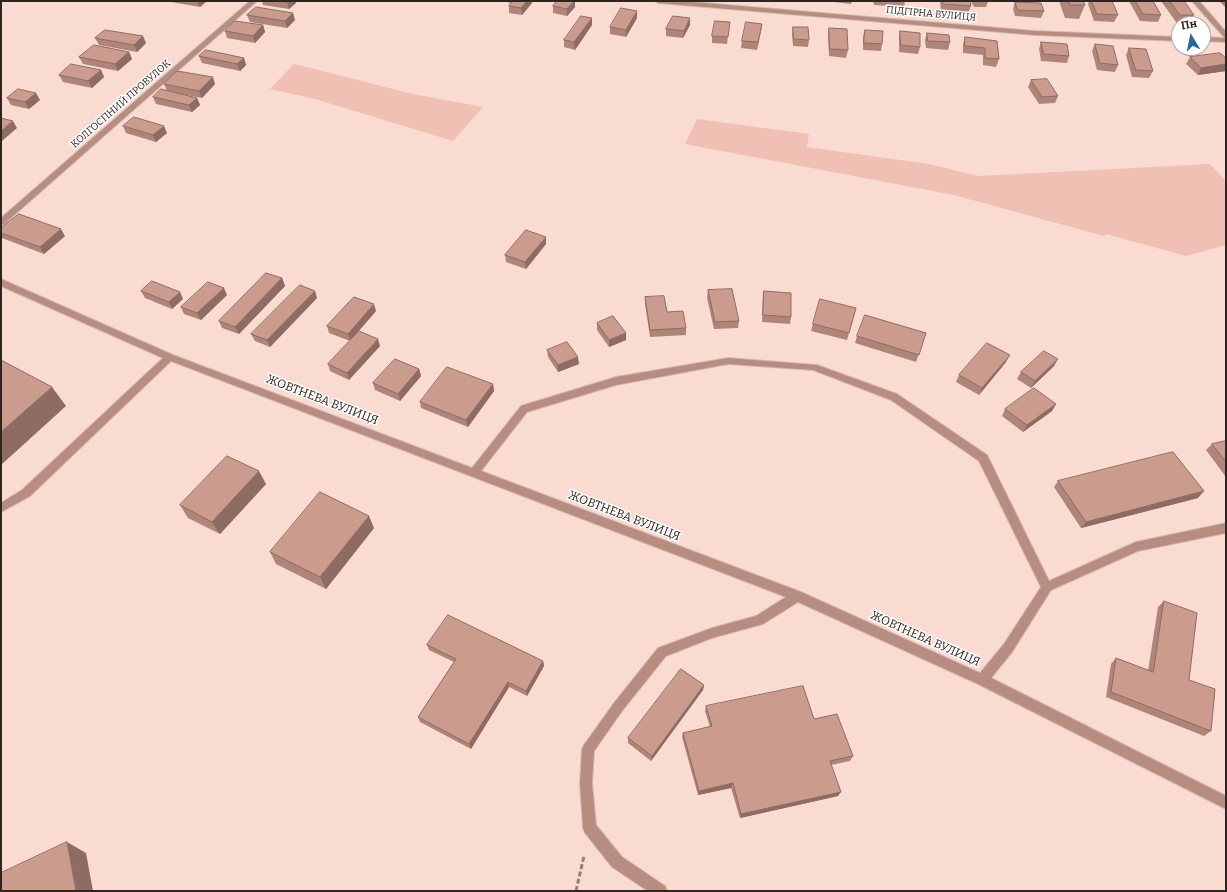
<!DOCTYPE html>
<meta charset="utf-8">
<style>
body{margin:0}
#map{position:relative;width:1227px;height:892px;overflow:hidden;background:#fadbd1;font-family:Bitter,serif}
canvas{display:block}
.frame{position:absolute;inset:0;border:2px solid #2f2420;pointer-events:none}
.north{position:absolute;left:1171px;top:16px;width:40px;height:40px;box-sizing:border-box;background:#fff;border:1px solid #aca7a6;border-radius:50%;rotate:350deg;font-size:11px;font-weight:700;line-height:16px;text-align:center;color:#2f2420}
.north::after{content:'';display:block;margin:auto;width:14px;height:18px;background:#27699e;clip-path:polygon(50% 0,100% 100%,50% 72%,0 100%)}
</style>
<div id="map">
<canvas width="1227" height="892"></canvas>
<div class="frame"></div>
<div class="north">Пн</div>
</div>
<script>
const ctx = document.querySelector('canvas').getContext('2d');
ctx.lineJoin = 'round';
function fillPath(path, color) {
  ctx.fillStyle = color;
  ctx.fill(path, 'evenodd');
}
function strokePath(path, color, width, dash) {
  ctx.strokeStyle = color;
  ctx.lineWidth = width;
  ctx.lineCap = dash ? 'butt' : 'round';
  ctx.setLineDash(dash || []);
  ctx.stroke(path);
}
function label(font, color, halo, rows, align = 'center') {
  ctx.font = font + ' Bitter,serif';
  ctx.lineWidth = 3;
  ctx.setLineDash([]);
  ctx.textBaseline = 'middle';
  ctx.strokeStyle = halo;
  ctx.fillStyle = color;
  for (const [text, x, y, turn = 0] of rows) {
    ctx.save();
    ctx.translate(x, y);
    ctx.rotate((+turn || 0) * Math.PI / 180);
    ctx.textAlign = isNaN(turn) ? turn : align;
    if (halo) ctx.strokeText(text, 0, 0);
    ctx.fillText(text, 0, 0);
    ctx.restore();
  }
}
fillPath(new Path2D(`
 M294 64 413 94 483 107 453 141 315 99 270 89Z
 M697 119 809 134 807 147 929 164 978 176 1210 164 1226 181V245L1186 256 1106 234 1104 236 954 195 685 144Z`), '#efc0b3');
const minor = new Path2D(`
 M250 1H257L4 224 1 225V218Z
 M655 1H681L1035 31 1179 37V41L1035 35 658 3Z
 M1192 1H1199L1226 32V42L1203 41V37L1226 38 1224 37Z
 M1 279 173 355 472 468 521 406 524 405 616 377 728 358 817 365 897 394 987 455 1049 581 1136 542 1226 523V533L1138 551 1051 590 1012 652 991 678 1226 796V809L978 684 798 602 763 624 712 638 666 656 622 711 594 751 592 783 596 825 622 857 665 886 667 891H648L612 867 585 833 583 828 580 783 582 749 584 745 614 703 658 648 712 628 756 616 786 597 171 361 30 496 1 512V503L22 490 163 358 1 286ZM728 364 813 370 891 400 979 461 1041 587 1004 644 980 673 801 592 481 471 527 412 616 385Z`);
strokePath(minor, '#d5bab1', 2);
strokePath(new Path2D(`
 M576 891 584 856`), '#947f78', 3, [5, 2.5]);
fillPath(minor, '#b78d81');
fillPath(new Path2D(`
 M171 1H207L200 7 171 2Z
 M262 1H295L296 3 289 9 263 5Z
 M502 1H513L511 3Z
 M513 1H531L532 3 522 15 509 13V6Z
 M834 1H852L851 4 834 2Z
 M873 1H905L904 7 874 5Z
 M940 1H970L971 6 968 13 941 11Z
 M971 1H988L986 7H974Z
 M1059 1H1083L1085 5 1079 19 1065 18Z
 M1089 1H1112L1118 15 1114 22 1094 21 1088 4Z
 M1129 1H1153L1161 15 1158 22 1140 21Z
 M1161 1H1184L1194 15 1190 22H1176Z
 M1219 1H1226V8Z
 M1015 2 1044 11 1041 18 1015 16 1013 9Z
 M553 6 575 7 567 16 553 13Z
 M247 15 295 20 287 28 250 22Z
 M592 18V25L575 50 564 47V40Z
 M637 18 626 37 610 34V27Z
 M762 24 757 50 741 48 742 41Z
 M263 25 265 32 255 43 227 38 225 31Z
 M690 25 683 38 666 36V29Z
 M793 27 809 40 808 47 793 46 792 34Z
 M829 28 848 50 846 58 829 56 828 35Z
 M729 29 727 44 712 43V36Z
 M865 30 882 44 881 51 863 50V37Z
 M900 31 920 47 918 54 899 52V38Z
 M927 33 950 42 948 50 926 48 925 40Z
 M965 37 997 41 999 59 996 67 983 65V55L963 53V44Z
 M95 38 146 43 137 52 99 45Z
 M1041 42 1069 56 1067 63 1041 61 1039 49Z
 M1095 44 1118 65 1115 72 1097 70 1092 51Z
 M1129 48 1153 71 1149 78 1132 77 1126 55Z
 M129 52 132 59 118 71 83 64 79 57Z
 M199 56 244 58 246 65 240 71 202 63Z
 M1190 57 1226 58V71L1198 75 1186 64Z
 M101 70 104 77 92 88 63 82 59 75Z
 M1031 80 1058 96 1055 103 1039 104 1028 87Z
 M164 84H215L202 98 176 93 197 98 200 105 192 112 156 104 153 97 167 91Z
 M7 98 40 100 29 109 11 105Z
 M123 126 167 133 156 142 126 133Z
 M1 228 65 236 44 254 2 238 1 237Z
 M546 244 526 269 506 262 505 255Z
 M282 278 285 286 239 334 222 328 219 321Z
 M708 290 739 321 738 328 714 329 707 298Z
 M141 291 183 299 172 309 145 298Z
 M764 291 791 317 790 324 762 322 763 298Z
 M227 295 201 320 184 314 181 307Z
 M645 297 667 312 686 328V335L650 337 645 304Z
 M317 298 270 347 255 341 251 334Z
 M856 308 847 340 811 331 813 324Z
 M376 311 350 341 329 333 327 326Z
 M597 323 626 333V340L609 347 597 330Z
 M926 333 916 362 855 343 857 336Z
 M380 346 349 380 330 371 328 364Z
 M547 350 579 364 558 372 548 357Z
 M1006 362 979 395 956 382 959 375Z
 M1054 366 1031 388 1017 379 1021 372Z
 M419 369 421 376 400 401 375 390 373 383Z
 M493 384 494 391 468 427 421 408 420 402Z
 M1056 404 1052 411 1023 432 1002 416 1005 409Z
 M1226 441V477L1206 450 1212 444Z
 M1058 481 1198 498 1081 528 1054 487Z
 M266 484 220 534 188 518 180 505Z
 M374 528 326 589 276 564 270 552Z
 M1164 601 1189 680 1211 731 1204 736 1106 697 1111 664 1116 658 1148 671 1158 607Z
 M427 645 543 661 544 666 527 696 509 687 471 749 420 722 418 717 454 662 429 650Z
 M704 685 703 690 651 761 628 743V738Z
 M706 706 814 719 853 756 850 761 831 765 838 796 740 818 731 788 698 795 682 737 683 733 710 727 705 711Z`), '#af8579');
fillPath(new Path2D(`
 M197 1H207L200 7Z
 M289 1H295L296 3 289 9 287 2Z
 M527 1H531L532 3 522 15 521 8Z
 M574 1H575V7L567 16V9Z
 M637 11V18L626 37V30Z
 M293 13 295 20 287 28 285 21Z
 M592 18V25L575 50 574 42Z
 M690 18V25L683 38 684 31Z
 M762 24 761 31 757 50 758 42Z
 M263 25 265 32 255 43 253 36Z
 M143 36 146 43 137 52 134 45Z
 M129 52 132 59 118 71 115 64Z
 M244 58 246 65 240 71 237 64Z
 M1226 64V71L1198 75 1201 68Z
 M101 70 104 77 92 88 88 81Z
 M213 77 215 84 202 98 199 91Z
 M36 93 40 100 29 109 25 102Z
 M197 98 200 105 192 112 189 105Z
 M13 121 17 128 2 141 1 139V131Z
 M164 126 167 133 156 142 153 135Z
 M61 229 65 236 44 254 40 247Z
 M546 237V244L526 269 525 262Z
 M282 278 285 286 239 334 235 327Z
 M224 288 227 295 201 320 197 313Z
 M315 291 317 298 270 347 267 340Z
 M180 292 183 299 172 309 169 302Z
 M374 304 376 311 350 341 348 334Z
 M626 333V340L609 347V340Z
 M378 339 380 346 349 380 347 373Z
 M1010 355 1006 362 979 395 982 388Z
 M578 357 579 364 558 372V365Z
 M1058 359 1054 366 1031 388 1035 381Z
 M419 369 421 376 400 401 398 394Z
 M493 384 494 391 468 427 466 420Z
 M52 387 66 406 1 465V432Z
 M1056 404 1052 411 1023 432 1027 425Z
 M259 471 266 484 220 534 212 522Z
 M1204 491 1198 498 1081 528 1086 522Z
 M369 516 374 528 326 589 320 577Z
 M543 661 544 666 527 696 526 691Z
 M508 682 509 687 471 749 469 744Z
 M704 685 703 690 651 761 652 756Z
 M733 783 731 788 698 795 699 791Z
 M841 792 838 796 740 818 741 814Z
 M67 842 86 853 93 891H76Z`), '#8e6c63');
const building = new Path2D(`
 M280 1H289L287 2Z
 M513 1H527L521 8 509 6Z
 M557 1H574L567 9 553 6Z
 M943 1H970L971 6 943 4Z
 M1069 1H1083L1085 5H1070Z
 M1092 1H1112L1118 15 1097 14Z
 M1136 1H1153L1161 15 1143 14Z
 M1170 1H1184L1194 15H1180Z
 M1015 2 1041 3 1044 11 1018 10Z
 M256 7 293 13 285 21 247 15Z
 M621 8 637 11 626 30 610 27Z
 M581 16 592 18 574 42 564 40Z
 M673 16 690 18 684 31 666 29Z
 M235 21 263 25 253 36 225 31Z
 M715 21 730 22 728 37 712 36Z
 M746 22 762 24 758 42 742 41Z
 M793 27H808L809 40 794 39Z
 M829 28 847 29 848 50 830 49Z
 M105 30 143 36 134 45 95 38Z
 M865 30 883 31 882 44 864 43Z
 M900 31 920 33V47L901 45Z
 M927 33 949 35 950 42 928 41Z
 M965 37 997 41 999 59 985 58V48L965 46Z
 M1041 42 1067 44 1069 56 1044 54Z
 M1095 44 1113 46 1118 65 1100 63Z
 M94 45 129 52 115 64 79 57Z
 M1129 48 1146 49 1153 71 1136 70Z
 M206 50 244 58 237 64 199 56Z
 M1220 53 1226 58V64L1201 68 1190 57Z
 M71 64 101 70 88 81 59 75Z
 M177 71 213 77 199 91 164 84Z
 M1047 79 1058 96 1042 97 1031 80Z
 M18 89 36 93 25 102 7 98Z
 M161 89 197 98 189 105 153 97Z
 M134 117 164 126 153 135 123 126Z
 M1 118 13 121 1 131Z
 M19 214 61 229 40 247 1 233V228Z
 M526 230 546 237 525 262 505 255Z
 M266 273 282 278 235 327 219 321Z
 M152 281 180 292 169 302 141 291Z
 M208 282 224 288 197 313 181 307Z
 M300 285 315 291 267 340 251 334Z
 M732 289 739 321 715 322 708 290Z
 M764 291 791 293V317L763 315Z
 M664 296 667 312 683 311 686 328 650 330 645 297Z
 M354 297 374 304 348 334 327 326Z
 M820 299 856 308 849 333 813 324Z
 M865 315 926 333 919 355 857 336Z
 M613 316 626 333 609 340 597 323Z
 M359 331 378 339 347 373 328 364Z
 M567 342 578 357 558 365 547 350Z
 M987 343 1010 355 982 388 959 375Z
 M1044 351 1058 359 1035 381 1021 372Z
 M395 359 419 369 398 394 373 383Z
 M1 360 52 387 1 432Z
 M447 367 493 384 466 420 420 402Z
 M1034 388 1056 404 1027 425 1005 409Z
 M1226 441V462L1212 444Z
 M1173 452 1204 491 1086 522 1058 481Z
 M227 456 259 471 212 522 180 505Z
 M320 492 369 516 320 577 270 552Z
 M1164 601 1197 613 1189 680 1215 689 1211 731 1111 692 1116 658 1153 672Z
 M448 615 543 661 526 691 508 682 469 744 418 717 456 659 427 645Z
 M681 669 704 685 652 756 628 738Z
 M803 686 814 719 837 714 853 756 830 761 841 792 741 814 733 783 699 791 683 733 712 726 706 706Z
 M67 842 76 891H1V873Z`);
fillPath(building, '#cb9b8d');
strokePath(building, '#8e6c63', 1);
label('10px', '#2f2420', '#fff', [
 ["ПІДГІРНА ВУЛИЦЯ",931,14,5],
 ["КОЛГОСПНИЙ ПРОВУЛОК",121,104,-41]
]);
label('12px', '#2f2420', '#fff', [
 ["ЖОВТНЕВА ВУЛИЦЯ",322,400,21],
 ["ЖОВТНЕВА ВУЛИЦЯ",624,516,21],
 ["ЖОВТНЕВА ВУЛИЦЯ",925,639,24]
]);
</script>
